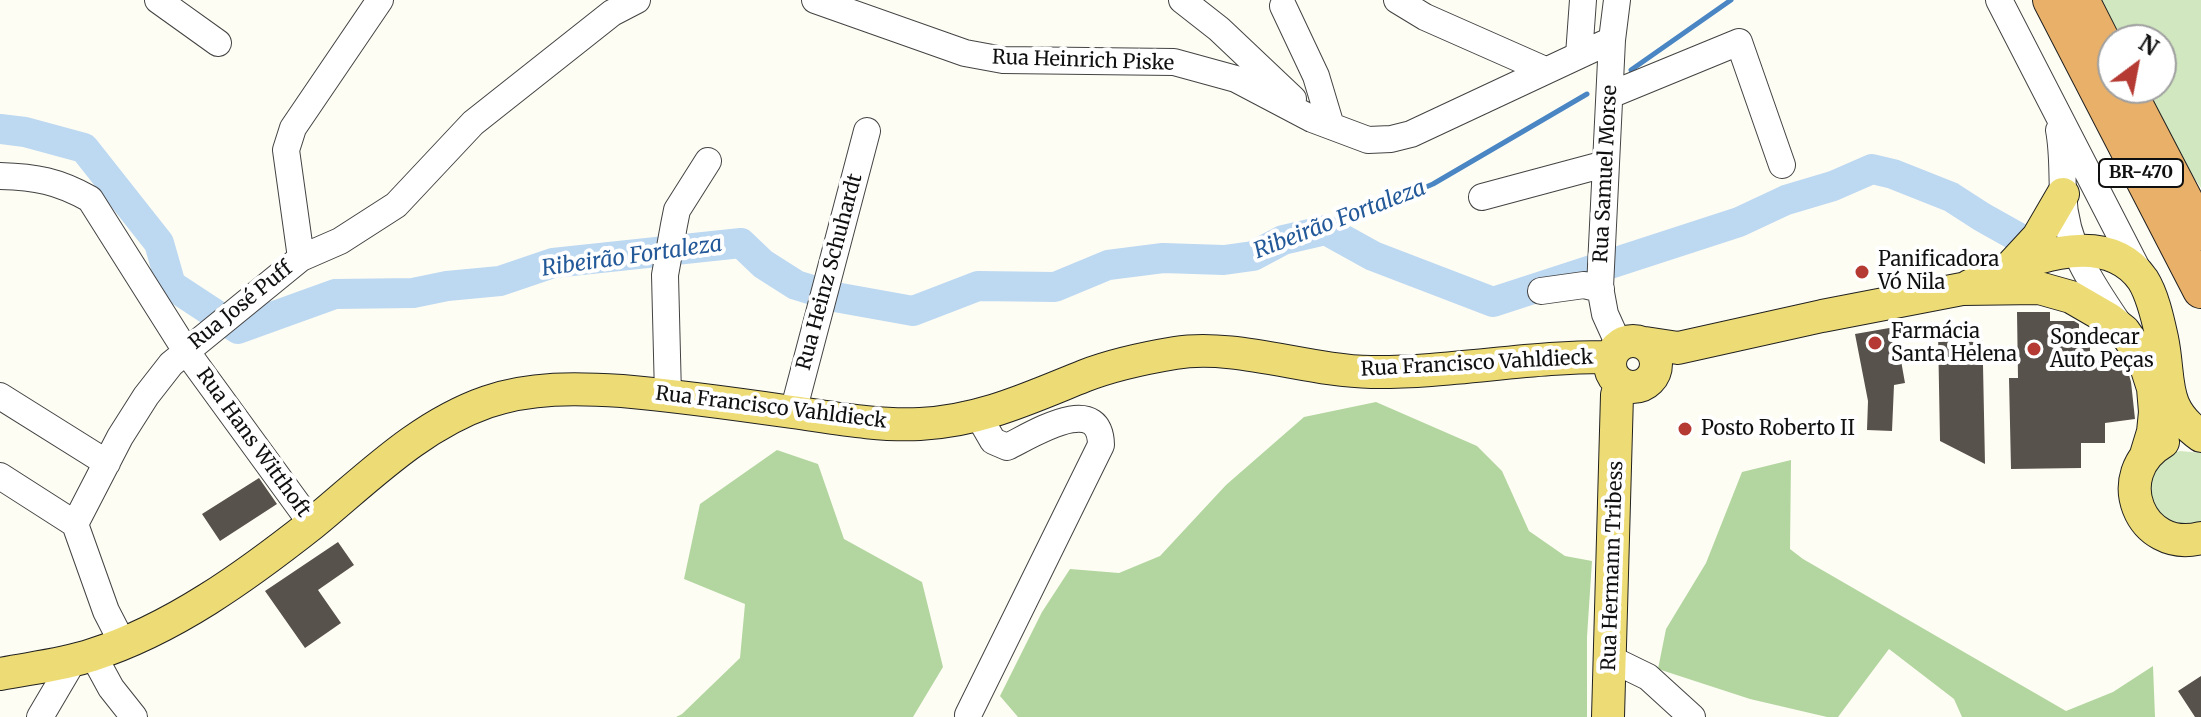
<!DOCTYPE html>
<meta charset="utf-8">
<style>
body{margin:0}
#map{position:relative;width:2201px;height:717px;overflow:hidden;background:#fefdf4;font-family:Merriweather,serif}
canvas{display:block}
.north{position:absolute;left:2097px;top:24px;width:80px;height:80px;box-sizing:border-box;background:#fff;border:2px solid #9f9f9f;border-radius:50%;rotate:32deg;font-size:22px;font-weight:700;line-height:32px;text-align:center;color:#101010}
.north::after{content:'';display:block;margin:auto;width:28px;height:36px;background:#b53a33;clip-path:polygon(50% 0,100% 100%,50% 72%,0 100%)}
</style>
<div id="map">
<canvas width="2201" height="717"></canvas>
<div class="north">N</div>
</div>
<script>
const ctx = document.querySelector('canvas').getContext('2d');
ctx.lineJoin = 'round';
function fillPath(path, color) {
  ctx.fillStyle = color;
  ctx.fill(path, 'evenodd');
}
function strokePath(path, color, width, dash) {
  ctx.strokeStyle = color;
  ctx.lineWidth = width;
  ctx.lineCap = dash ? 'butt' : 'round';
  ctx.setLineDash(dash || []);
  ctx.stroke(path);
}
function label(font, color, halo, rows, align = 'center') {
  ctx.font = font + ' Merriweather,serif';
  ctx.lineWidth = 8;
  ctx.setLineDash([]);
  ctx.textBaseline = 'middle';
  ctx.strokeStyle = halo;
  ctx.fillStyle = color;
  for (const [text, x, y, turn = 0] of rows) {
    ctx.save();
    ctx.translate(x, y);
    ctx.rotate((+turn || 0) * Math.PI / 180);
    ctx.textAlign = isNaN(turn) ? turn : align;
    if (halo) ctx.strokeText(text, 0, 0);
    ctx.fillText(text, 0, 0);
    ctx.restore();
  }
}
fillPath(new Path2D(`
 M2099 0H2201V188L2179 156 2144 88H2161V40H2119Z
 M2180 451 2201 453V526L2194 528 2162 519C2158 512 2150 503 2149 496 2145 476 2162 456 2180 451Z`), '#d0e7bf');
fillPath(new Path2D(`
 M1376 402 1477 446 1502 471 1529 531 1565 556 1592 561 1587 637V717H1018L1000 696 1042 612 1070 569 1119 573 1160 556 1226 485 1304 417Z
 M777 450 818 464 844 539 922 582 943 667 913 717H676L682 714 740 658 745 604 684 579 700 504Z
 M1791 460 1790 549 1803 559 2066 711 2113 692 2153 666 2155 717H1962L1954 699 1889 649 1838 717H1827L1750 699 1658 669 1666 629 1706 563 1742 472Z`), '#b3d6a0');
strokePath(new Path2D(`
 M1631 70 1731 0
 M1326 230 1433 184 1587 94`), '#4a86c3', 5);
strokePath(new Path2D(`
 M0 129 25 132 84 148 159 243 171 285 238 329 335 294 413 293 447 286 500 281 553 263 741 243 763 264 796 285 835 297 913 311 978 286 1055 287 1108 265 1163 258 1224 260 1253 256 1283 240 1326 230 1373 256 1493 302 1739 222 1786 200 1833 186 1872 169 1893 174 1951 197 1982 217 2023 240`), '#bdd8f1', 30);
fillPath(new Path2D(`
 M2017 312H2050V321H2074L2079 324V339H2090V361L2120 359 2127 368 2131 382 2135 419 2105 423V443H2081V468L2011 469 2009 378H2018Z
 M1895 327 1905 383 1894 385 1892 431 1867 430 1868 401 1855 334Z
 M1982 331 1983 365 1985 464 1940 441 1938 332Z
 M259 478 277 504 220 541 202 514Z
 M338 542 354 565 318 590 341 623 305 648 265 591Z
 M2201 676V717H2195L2178 691Z`), '#58524d');
const minor = new Path2D(`
 M158 0 218 43
 M815 0 965 53 1003 60 1174 62 1236 79 1312 119 1368 140 1391 139 1411 134 1612 40
 M1182 0 1219 29 1293 99
 M1397 0 1425 17 1545 70
 M1617 0 1612 40 1600 287 1605 314 1619 345
 M1999 0 2140 274
 M1283 6 1316 76 1331 126
 M1579 55 1583 0
 M1610 95 1739 42 1782 165
 M2059 130C2063 151 2062 172 2063 193 2065 245 2091 283 2119 324
 M0 176C36 177 58 181 90 199L186 351 312 524
 M1482 197 1605 164
 M301 258 286 150 293 128 380 0
 M1541 291 1584 285 1601 289
 M668 395 665 275 674 225 677 210 708 161
 M0 396 107 463
 M793 412 867 131
 M0 476 75 524
 M123 644 106 611 75 524 120 437 146 396 171 364 301 258 340 241 396 205 473 123 612 13 637 0
 M93 655 111 688 134 717
 M1609 658 1648 677 1692 717
 M968 715 1101 445C1100 391 1032 435 1007 447L993 441 978 415
 M40 717 73 661`);
const major = new Path2D(`
 M2013 264 2038 237 2063 194
 M1969 286C2016 263 2104 223 2143 280 2153 296 2158 320 2162 338 2171 381 2160 407 2201 436
 M1610 364a23 23 0 1 1 46 0a23 23 0 1 1-46 0Z
 M1645 343 1678 348 1822 316 1962 289 2039 288 2071 297 2109 319 2124 331 2144 360 2153 388 2155 412 2153 432 2146 455
 M2163 442C2108 474 2140 554 2201 538
 M0 674C31 668 62 665 92 655 173 629 246 576 312 524 367 479 418 426 487 402 531 387 576 388 622 391 679 396 736 404 792 412 835 418 877 426 920 424 981 421 1029 398 1084 376 1112 365 1145 358 1175 353 1235 343 1308 371 1371 372 1451 373 1530 356 1611 357
 M1608 717 1617 395 1620 383`);
const highway = new Path2D(`
 M2051 0 2201 290
 M2081 0 2113 63
 M2126 88 2201 232`);
strokePath(minor, '#434343', 28);
strokePath(major, '#212121', 34);
strokePath(highway, '#212121', 38);
strokePath(minor, '#fff', 26);
strokePath(major, '#eddc75', 32);
strokePath(highway, '#e8b068', 36);
for (const [x, y, r, color] of [
 [1862,272,8,"#b53a33"],
 [1875,343,8,"#b53a33"],
 [2034,349,8,"#b53a33"],
 [1685,429,8,"#b53a33"]
]) {
  const dot = new Path2D();
  dot.arc(x, y, r, 0, 2 * Math.PI);
  ctx.fillStyle = color;
  ctx.fill(dot);
  strokePath(dot, '#fff', 3);
}
for (const [x, y, w] of [
 [2141,173,84]
]) {
  const box = new Path2D();
  box.roundRect(x - w / 2, y - 14, w, 28, 6);
  ctx.fillStyle = '#fff';
  ctx.fill(box);
  strokePath(box, '#101010', 2);
}
label('bold 18px', '#101010', null, [
 ["BR-470",2141,173]
]);
label('20px', '#101010', '#fff', [
 ["Rua Heinrich Piske",1083,61,2],
 ["Rua Samuel Morse",1606,174,-87],
 ["Rua Heinz Schuhardt",830,272,-75],
 ["Rua José Puff",241,306,-39],
 ["Rua Francisco Vahldieck",1477,364,-3],
 ["Rua Francisco Vahldieck",771,408,7],
 ["Rua Hans Witthoft",253,443,54],
 ["Rua Hermann Tribess",1613,566,-88]
]);
label('20px', '#101010', '#fff', [
 ["Panificadora",1878,260],
 ["Vó Nila",1878,283],
 ["Farmácia",1891,332],
 ["Santa Helena",1891,355],
 ["Sondecar",2050,338],
 ["Auto Peças",2050,361],
 ["Posto Roberto II",1701,429]
], 'left');
label('italic 22px', '#235998', '#fff', [
 ["Ribeirão Fortaleza",1340,220,-21],
 ["Ribeirão Fortaleza",632,257,-8]
]);
</script>
